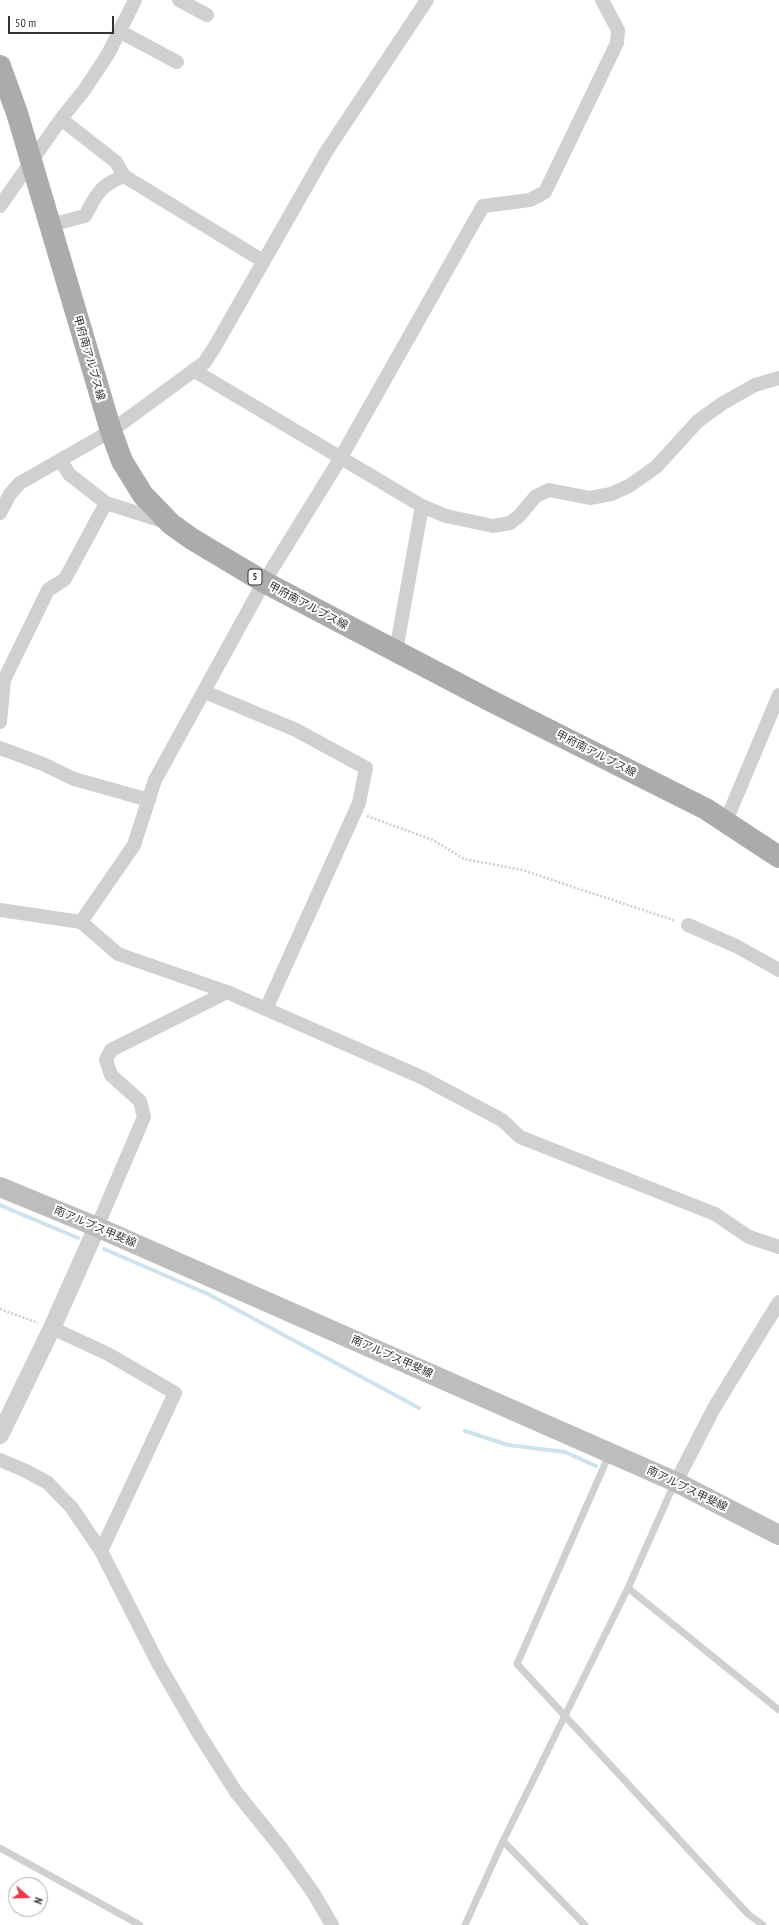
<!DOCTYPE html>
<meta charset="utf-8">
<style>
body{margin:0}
#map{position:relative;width:779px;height:1925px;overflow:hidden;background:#fff;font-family:"PT Sans Narrow",sans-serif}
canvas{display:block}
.north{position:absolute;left:8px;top:1877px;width:40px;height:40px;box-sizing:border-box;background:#fff;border:1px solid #adadad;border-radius:50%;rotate:110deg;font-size:11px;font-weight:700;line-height:16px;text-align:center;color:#333}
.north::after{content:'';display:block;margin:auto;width:14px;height:18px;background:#e63946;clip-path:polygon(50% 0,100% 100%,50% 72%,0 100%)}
.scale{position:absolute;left:8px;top:16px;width:106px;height:18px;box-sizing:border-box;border:2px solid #333;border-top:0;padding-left:5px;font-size:12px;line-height:14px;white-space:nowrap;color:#333;-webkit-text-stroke:3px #fff;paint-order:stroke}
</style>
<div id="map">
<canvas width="779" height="1925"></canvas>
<div class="north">N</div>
<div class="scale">50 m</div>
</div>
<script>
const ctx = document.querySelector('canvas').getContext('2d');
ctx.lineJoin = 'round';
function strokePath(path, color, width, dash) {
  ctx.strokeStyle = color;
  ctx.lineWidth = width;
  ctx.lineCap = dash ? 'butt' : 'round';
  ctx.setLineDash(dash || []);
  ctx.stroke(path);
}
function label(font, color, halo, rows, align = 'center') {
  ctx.font = font + ' "PT Sans Narrow","Noto Sans JP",sans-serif';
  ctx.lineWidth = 4;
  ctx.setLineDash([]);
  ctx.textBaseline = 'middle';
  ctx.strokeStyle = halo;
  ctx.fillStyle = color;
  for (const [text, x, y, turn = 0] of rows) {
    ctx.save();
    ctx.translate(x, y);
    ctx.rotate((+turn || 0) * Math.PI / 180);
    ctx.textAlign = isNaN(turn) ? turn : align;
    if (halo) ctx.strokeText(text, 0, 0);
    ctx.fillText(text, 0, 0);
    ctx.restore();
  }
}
strokePath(new Path2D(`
 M0 1205 78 1238
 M104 1249 208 1294 419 1408
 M465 1431 508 1445 565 1452 596 1466`), '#cfe2ee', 4);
strokePath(new Path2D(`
 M367 816 433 840 464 859 522 870 676 921
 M0 1309 38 1323`), '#cdcdcd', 2.5, [2, 2]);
strokePath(new Path2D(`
 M609 1455 517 1664 748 1914 763 1925
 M628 1588 779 1710
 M503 1841 585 1925
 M0 1848 140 1925
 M465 1925 503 1841 628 1588 675 1482`), '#d0d0d0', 7);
strokePath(new Path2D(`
 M179 0 207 15
 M119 31 177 62
 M61 119 116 162 124 176 263 261
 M0 206 61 119 85 89 108 54 135 0
 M50 225 85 216C97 194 99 186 124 176
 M193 370 422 506 446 516 493 526 510 523 519 516 536 496 549 490 590 498 611 494 629 486 656 467 698 421 723 403 755 385 779 378
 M61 461 69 474 106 503 166 522
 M0 513 10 494 20 483 111 431 204 363 214 348 326 152 427 0
 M396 651 422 506
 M205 692 296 730 366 768 359 803 266 1009
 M0 722 4 680 48 590 65 579 106 503
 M0 748 43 764 74 779 149 800
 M726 821 779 695
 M0 910 81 922 118 954 227 992 421 1077 502 1120 520 1137 715 1214 749 1237 779 1247
 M81 922 134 845 155 780 264 582 340 459 483 206 530 200 545 192 617 43 618 30 602 0
 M688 925 736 946 779 970
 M97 1227 144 1117 140 1101 111 1075 106 1060 111 1050 227 992
 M52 1328 108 1354 175 1393 101 1551
 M0 1460 26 1471 48 1483 72 1508 101 1551 158 1663 199 1734 236 1792 282 1849 314 1894 332 1925
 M676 1482 714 1408 779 1302`), '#d0d0d0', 14);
strokePath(new Path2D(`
 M0 1435 52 1328 97 1227`), '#d0d0d0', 18);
strokePath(new Path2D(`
 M0 1187 97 1227 610 1453 676 1482 779 1535`), '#bdbdbd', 20);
strokePath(new Path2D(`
 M0 66 17 113 111 431 122 461 143 495 171 524 192 539 264 582 493 702 706 809 779 857`), '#ababab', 22);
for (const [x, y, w] of [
 [255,577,14]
]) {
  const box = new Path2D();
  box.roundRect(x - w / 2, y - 8, w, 16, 3);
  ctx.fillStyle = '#fff';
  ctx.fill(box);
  strokePath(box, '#333', 1);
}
label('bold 10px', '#333', null, [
 ["5",255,577]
]);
label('11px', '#333', '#fff', [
 ["甲府南アルプス線",89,358,74],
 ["甲府南アルプス線",308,606,28],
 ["甲府南アルプス線",596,754,27],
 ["南アルプス甲斐線",95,1227,23],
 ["南アルプス甲斐線",392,1357,24],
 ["南アルプス甲斐線",687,1489,26]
]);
</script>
